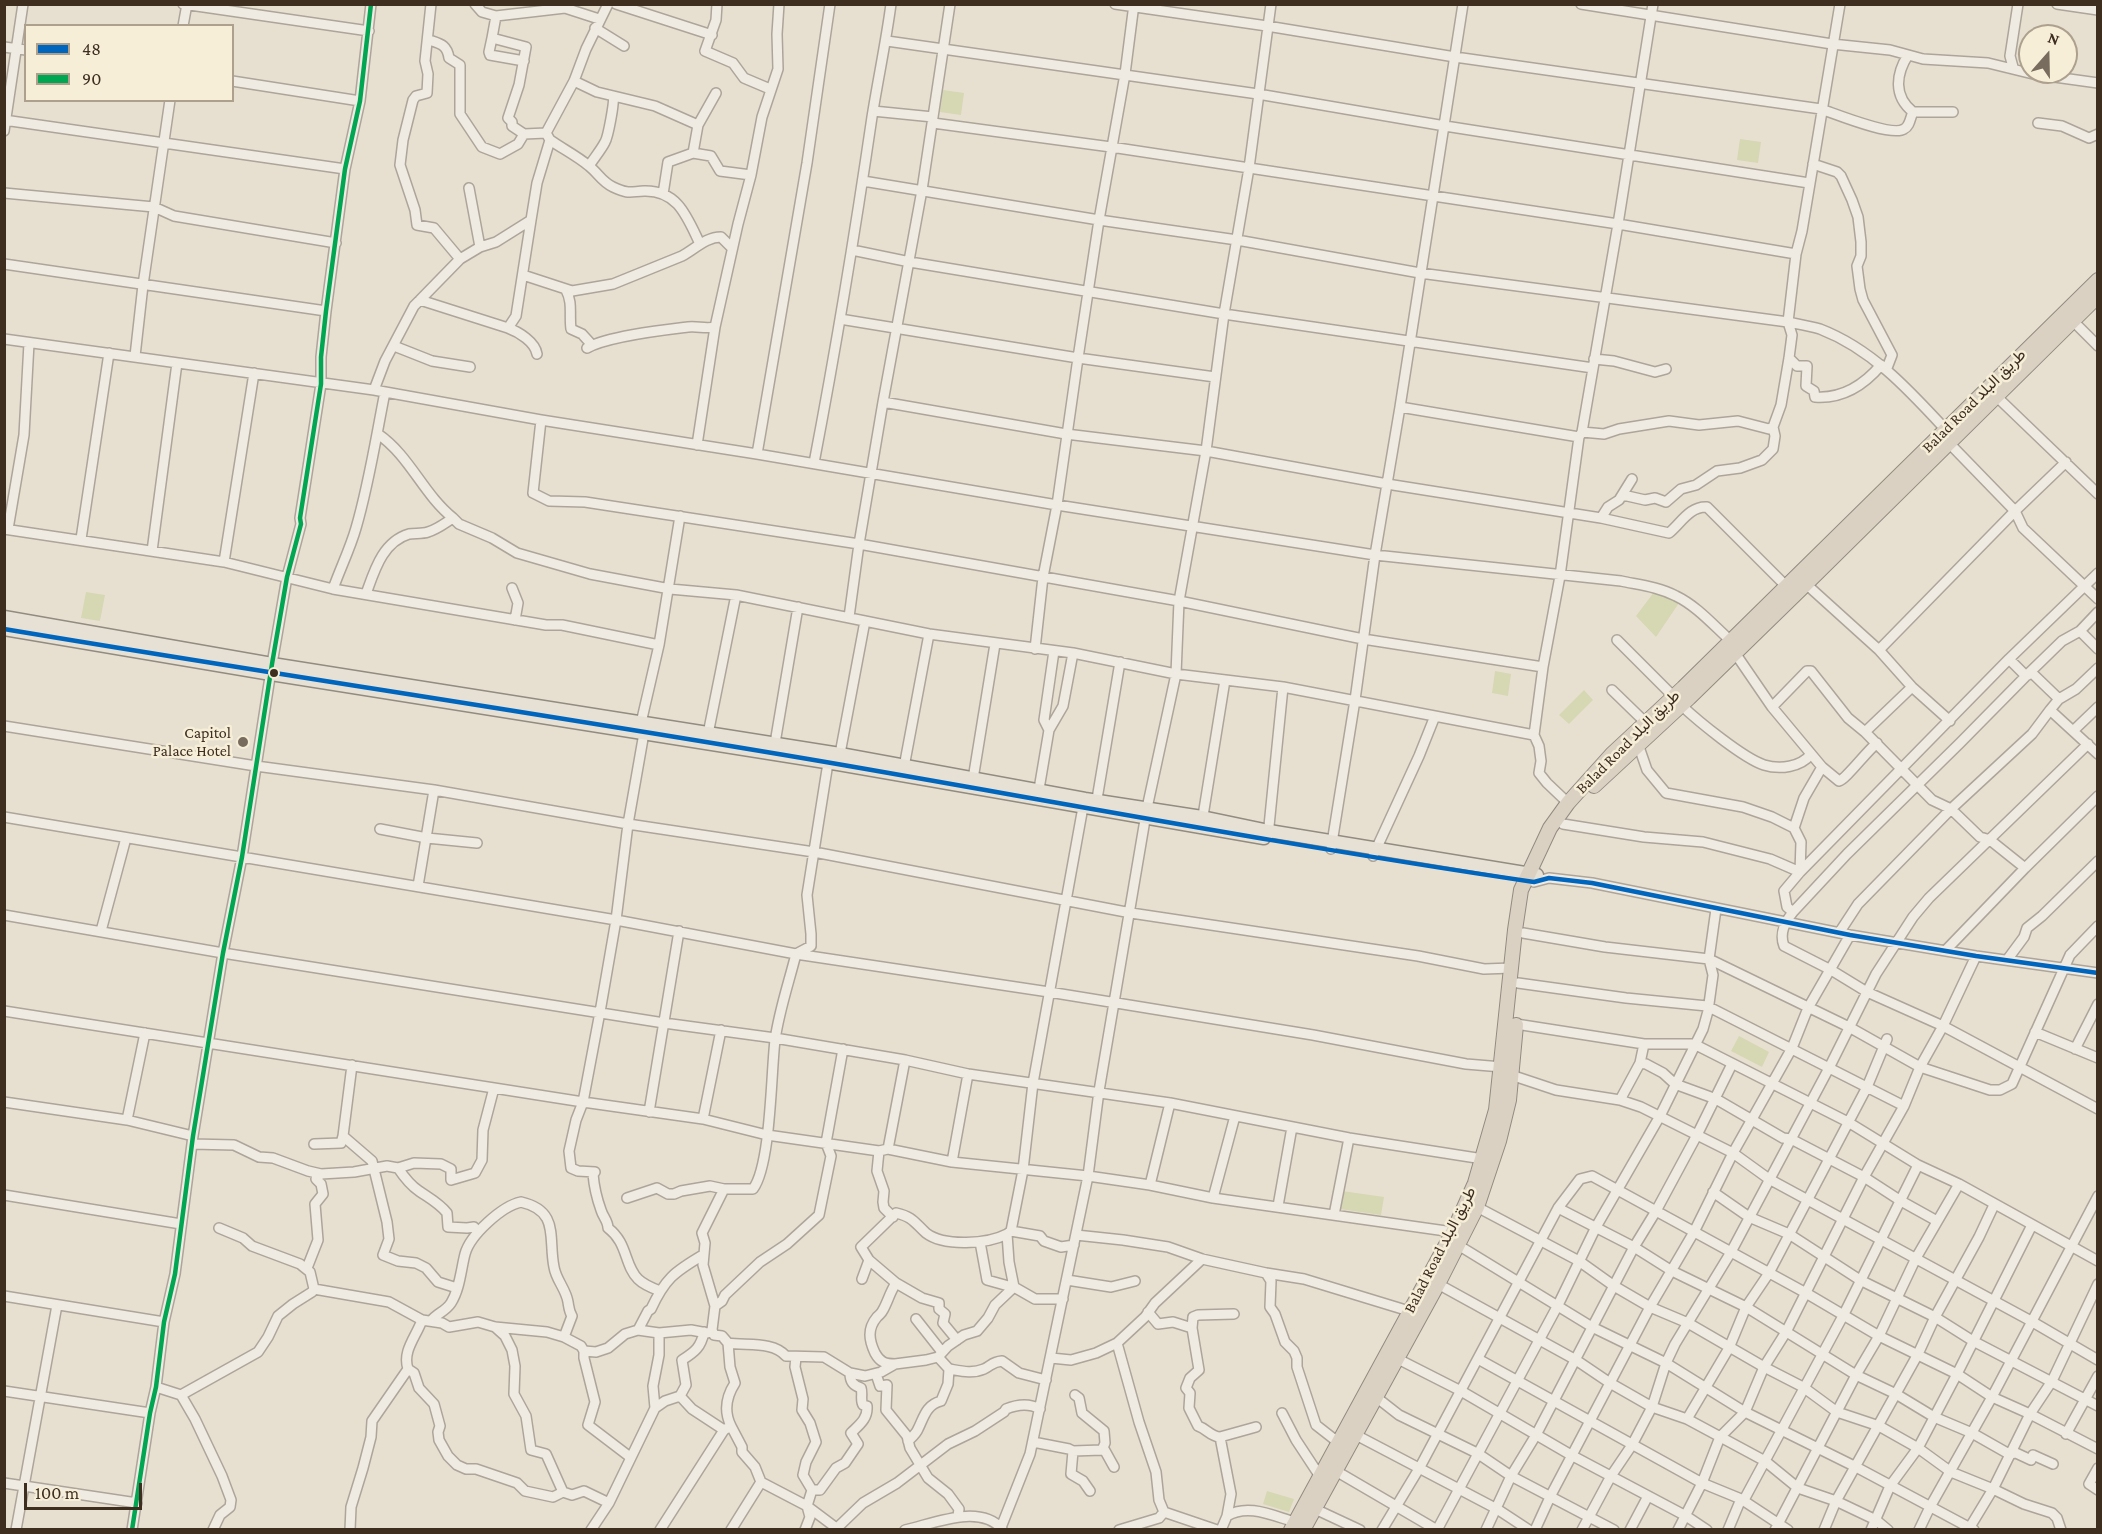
<!DOCTYPE html>
<meta charset="utf-8">
<style>
body{margin:0}
#map{position:relative;width:2102px;height:1534px;overflow:hidden;background:#e7e0d1;font-family:"Crimson Pro",serif}
canvas{display:block}
.frame{position:absolute;inset:0;border:6px solid #3d2e20;pointer-events:none}
.legend{position:absolute;left:24px;top:24px;width:210px;height:78px;box-sizing:border-box;background:#f7eed8;border:2px solid #ada18e;margin:0;padding:8px 10px;list-style:none;font-size:18px;color:#3d2e20}
.legend li{display:flex;align-items:center;gap:12px;height:30px}
.legend b{width:30px;border:2px solid #ada18e}
.north{position:absolute;left:2018px;top:24px;width:60px;height:60px;box-sizing:border-box;background:#f7eed8;border:2px solid #ada18e;border-radius:50%;rotate:20deg;font-size:16px;font-weight:700;line-height:24px;text-align:center;color:#3d2e20}
.north::after{content:'';display:block;margin:auto;width:21px;height:27px;background:#786c5e;clip-path:polygon(50% 0,100% 100%,50% 72%,0 100%)}
.scale{position:absolute;left:24px;top:1483px;width:118px;height:27px;box-sizing:border-box;border:3px solid #3d2e20;border-top:0;padding-left:8px;font-size:18px;line-height:21px;white-space:nowrap;color:#3d2e20;-webkit-text-stroke:4px #f7eed8;paint-order:stroke}
</style>
<div id="map">
<canvas width="2102" height="1534"></canvas>
<div class="frame"></div>
<ul class="legend">
<li><b style="height:8px;background:#0065bd"></b>48</li>
<li><b style="height:8px;background:#00a651"></b>90</li>
</ul>
<div class="north">N</div>
<div class="scale">100 m</div>
</div>
<script>
const ctx = document.querySelector('canvas').getContext('2d');
ctx.lineJoin = 'round';
function fillPath(path, color) {
  ctx.fillStyle = color;
  ctx.fill(path, 'evenodd');
}
function strokePath(path, color, width, dash) {
  ctx.strokeStyle = color;
  ctx.lineWidth = width;
  ctx.lineCap = dash ? 'butt' : 'round';
  ctx.setLineDash(dash || []);
  ctx.stroke(path);
}
function label(font, color, halo, rows, align = 'center') {
  ctx.font = font + ' "Crimson Pro",Vazirmatn,serif';
  ctx.lineWidth = 5;
  ctx.setLineDash([]);
  ctx.textBaseline = 'middle';
  ctx.strokeStyle = halo;
  ctx.fillStyle = color;
  for (const [text, x, y, turn = 0] of rows) {
    ctx.save();
    ctx.translate(x, y);
    ctx.rotate((+turn || 0) * Math.PI / 180);
    ctx.textAlign = isNaN(turn) ? turn : align;
    if (halo) ctx.strokeText(text, 0, 0);
    ctx.fillText(text, 0, 0);
    ctx.restore();
  }
}
fillPath(new Path2D(`
 M943 90 964 93 961 115 940 112Z
 M1740 139 1761 142 1758 163 1737 160Z
 M86 592 105 595 100 621 81 618Z
 M1654 592 1679 603 1656 637 1636 616Z
 M1495 671 1511 674 1508 696 1492 693Z
 M1584 690 1593 700 1569 724 1559 715Z
 M1739 1036 1769 1052 1762 1067 1731 1051Z
 M1342 1191 1384 1197 1381 1215 1340 1209Z
 M1267 1491 1294 1499 1289 1512 1263 1504Z`), '#d6d7b3');
const minor = new Path2D(`
 M183 4 369 31
 M431 4 425 61 428 74 427 93 416 96 413 100 403 140 400 165 415 210 417 225 434 228 460 259
 M475 4 482 12 496 16 565 8 599 19
 M616 4 712 35
 M717 4 716 20 705 51 733 63 744 78 770 89
 M1115 4 1267 26 1455 57 1821 109C1836 114 1892 137 1904 129 1910 126 1910 118 1913 112
 M1581 4 1832 44 1890 50 1923 59 1988 63 2033 74 2098 83
 M2057 4 2098 10
 M496 16 492 38 526 47 519 85 508 118 512 122V126L524 134
 M183 26 187 4
 M595 28 624 46
 M492 38 489 52 490 55 524 61
 M429 40C441 44 447 45 449 58L460 65V114L482 147 500 154 518 144 524 134 546 133
 M887 41 1258 94 1445 126 1809 183
 M4 47 26 50
 M1908 55C1896 74 1893 96 1913 112H1953
 M2013 67 2010 56 2018 4
 M232 81 360 101
 M574 81 597 92 655 106 698 125
 M873 111 933 117
 M4 120 345 169
 M933 123 1111 147 1618 224 1796 254
 M2038 123 2062 126 2089 138 2098 134
 M4 131 23 4
 M550 140C563 149 577 156 589 166 598 173 602 182 613 187 629 194 628 192 644 191 678 190 687 217 700 244
 M693 153 698 125 716 93
 M1813 164 1837 172 1841 176 1852 200 1858 217 1861 242V256L1857 266 1860 289 1863 300 1892 355 1887 368
 M589 166C594 158 601 150 605 142 608 137 615 101 613 96
 M863 181 1099 220 1237 240 1420 273 1788 322C1798 324 1810 326 1820 329 1872 349 1909 390 1946 430
 M469 188 480 247
 M4 193 154 207 174 216 336 243
 M663 194 668 162 693 153 711 156 720 171 751 175
 M852 250 910 262 1224 314 1593 368
 M4 264 326 311
 M523 275 572 291 613 284 682 256C695 249 706 237 721 237L732 248
 M566 290C573 303 569 315 571 329L582 334 592 345
 M420 300 508 328 516 316 531 220
 M840 319 1078 358 1215 377
 M2073 321 2098 346
 M508 328C519 332 535 342 537 354
 M4 339 374 390 541 420 757 454 1057 505 1375 555 1621 581C1640 585 1659 587 1676 596 1697 606 1714 626 1731 641
 M394 346 432 361 470 367
 M587 348C608 336 663 330 688 327 698 326 705 329 715 327
 M135 356 143 285 170 100
 M1789 358 1797 366H1807L1806 386 1814 391 1815 397C1842 399 1864 385 1881 365
 M1594 359 1614 361 1655 372 1666 369
 M374 390 385 361 414 306 420 300 460 259 480 247 496 242 531 220 537 183 550 140 546 133 574 81 586 49 608 4
 M1996 396 2098 494
 M883 402 1066 434 1206 451 1387 484 1601 518 1669 533C1681 523 1690 506 1707 507L1787 587
 M1400 407 1579 437
 M541 420 533 493 549 501 585 502 859 544 1179 601 1363 639 1543 667
 M1582 432 1604 434 1619 429 1669 421 1699 425 1738 421 1769 429 1773 427
 M378 434C410 456 423 494 453 518
 M1949 443 2015 511 2023 528 2098 599
 M697 445 715 327 738 224 751 175 762 117 778 69 777 34 779 4
 M757 454 807 163 830 4
 M814 463C836 348 855 233 872 117 878 79 886 42 891 4
 M1623 495 1645 500 1655 498 1666 502 1681 489 1696 485 1717 471 1740 468 1762 460 1773 449 1775 436 1773 427 1781 405 1789 358 1792 335 1788 322 1796 254 1802 231 1840 4
 M1601 518 1608 507 1619 500 1632 479
 M4 529 224 562 333 589 546 625H562L659 645
 M8 529 24 435 29 343
 M81 539 109 353
 M152 551 177 363
 M224 562 254 373
 M1806 584 1879 650 1912 687 1950 721
 M512 588 518 603 515 620
 M333 589C340 569 350 549 356 528 369 484 376 437 385 392
 M366 594C374 572 382 542 409 534 415 533 422 534 428 532 438 529 445 523 453 518L459 524 492 538 517 553 590 574 670 589 736 595 929 634 1073 653 1176 674 1283 687 1534 735
 M2098 612 2080 631 2098 649
 M849 617 859 544 883 402 922 190 950 4
 M1617 640 1674 697
 M1035 649 1043 577 1057 505 1078 358 1099 220 1125 74 1134 4
 M1879 650 2015 511 2066 462
 M1735 653 1772 707 1822 767 1804 798 1794 828 1801 842 1800 872 1784 891 1787 907 1793 912C1785 922 1779 933 1784 946L1831 970 1867 992 1943 1026 2098 1109
 M2009 659 2026 676 2032 673 2059 699 2050 710
 M1612 690 1646 723
 M2059 699 2076 689 2098 668
 M1681 705C1698 721 1743 758 1764 765 1780 770 1801 767 1811 754
 M1772 707 1807 671H1811L1848 718 1865 732 1932 800 1951 809 1980 837 1990 840 2025 868
 M4 726 256 766 434 790 628 824 814 852 1131 913 1418 956 1484 969 1512 968
 M1049 730 1044 720 1054 651
 M2073 731 2098 707
 M1865 732 1912 687
 M708 734 736 595
 M1638 744 1647 770 1666 793 1743 807 1772 817 1794 828
 M774 749 798 607
 M839 759 865 621
 M904 767 929 634
 M1822 767 1839 781C1846 779 1866 752 1877 743
 M973 779 995 644
 M1038 795 1049 730 1063 706 1073 653
 M1568 803 1547 783 1539 773 1541 761 1539 746 1534 735 1543 667 1560 576 1579 437 1582 432 1618 224 1653 4
 M1096 805 1120 662
 M4 817 616 920 796 954 1049 992 1313 1035 1466 1064 1502 1067
 M1202 822 1225 680
 M1563 824 1644 837 1703 842 1770 859 1800 872 2009 659 2098 573
 M380 829 427 838 477 843
 M1268 836 1283 687
 M1331 849 1355 700 1375 555 1400 407 1463 4
 M1373 856 1419 756 1435 716
 M1534 882 1549 878 1592 883 1850 935 1976 956 2098 973
 M418 886 434 790
 M1793 912 1847 854 1960 743 2026 676 2062 641 2080 631
 M4 915 223 953 664 1023 775 1038 905 1060 968 1074 1170 1103 1349 1138 1483 1159
 M101 931 126 838
 M1523 933 1605 947 1709 959 1849 1027 1920 1067 1990 1090H2000L2012 1084 2070 955 2098 926
 M1839 933 1858 904 1951 809 2032 734 2050 710 2098 754
 M1946 950 2025 868 2098 796
 M2007 960 2024 937 2027 928 2042 916 2098 861
 M1518 983 1626 998 1707 1006 1904 1106
 M4 1011 583 1102 703 1119 767 1135 879 1151 888 1149 952 1162 1088 1176 1150 1185 1213 1198 1453 1232
 M1516 1024 1644 1044H1694L1848 1122 1918 1165 1959 1184 2098 1261
 M2035 1032 2098 1058
 M2075 1049 2098 1004
 M1640 1063 1646 1064 1663 1073 1675 1084 1716 1099 1783 1138 1791 1139 1864 1177 1901 1201 1937 1221
 M1511 1075 1556 1090 1620 1100 1641 1107 1733 1153 1769 1179 2031 1321 2098 1360
 M1620 1100 1640 1063 1644 1044
 M4 1102 127 1120 193 1136
 M649 1112 679 931
 M703 1119 721 1030
 M127 1120 145 1033
 M343 1136 372 1161 387 1222 389 1239 383 1255 398 1261 416 1263 426 1268 438 1282 457 1288
 M192 1144 234 1145 259 1157 273 1158 308 1171 321 1174 354 1172 387 1166 398 1168 414 1163 441 1164 451 1169V1180L475 1173 482 1160 483 1130 494 1088
 M314 1144 341 1143 343 1136 352 1065
 M888 1149 905 1060
 M879 1151 877 1171 884 1191 883 1202 884 1208 893 1217
 M952 1162 968 1074
 M398 1168C404 1177 410 1185 419 1191 429 1198 439 1203 447 1213L448 1227 467 1228 474 1227 478 1232
 M1150 1185 1170 1103
 M1713 1192 1749 1217 1789 1234 1860 1280 1935 1317 1973 1341 2098 1406
 M4 1195 181 1224
 M627 1198 657 1188 668 1194H674L681 1191 710 1186 724 1189H753C771 1165 771 1073 775 1040 779 1011 789 982 796 954L811 946V934L807 895 828 763
 M1213 1198 1235 1116
 M1278 1206 1292 1127
 M1477 1207 1579 1261 1614 1286 1650 1307 1688 1323 1764 1367 1803 1387 1837 1412 1879 1426 1918 1448 1951 1472 1993 1489 2024 1504 2052 1513 2057 1518 2061 1530
 M1558 1208 1634 1247 1672 1271 1746 1307 1856 1375 1896 1394 1934 1417 1972 1433 2009 1454 2016 1453 2031 1460 2033 1455 2053 1464
 M1334 1215 1349 1138
 M1011 1231 1040 1236 1044 1241 1061 1247 1074 1245
 M1076 1235 1123 1240 1168 1247 1202 1259 1266 1273 1304 1279 1409 1311
 M980 1242 987 1280 1012 1287
 M1458 1245 1592 1327 1666 1363 1745 1412 1856 1467 1974 1530
 M307 1268 318 1240 315 1204 323 1194 321 1184 316 1179 321 1174
 M1266 1273 1271 1281 1270 1307 1275 1314 1285 1342 1294 1351 1297 1358V1367L1316 1425 1339 1443
 M862 1279 869 1260
 M1067 1280 1111 1287 1135 1281
 M1438 1284 1576 1360 1610 1383 1652 1407 1687 1419 1765 1461 1798 1488 1836 1501 1876 1520 1888 1530
 M314 1289 389 1302 422 1320 442 1323 449 1327 478 1322 495 1327 547 1332 564 1337 581 1346 584 1351V1358L595 1402 588 1425 630 1457
 M660 1291C652 1288 644 1285 638 1279 624 1265 628 1243 608 1228 608 1221 603 1217 601 1210 597 1199 594 1186 593 1174L595 1172 578 1171 571 1168 569 1151 576 1120 583 1102 600 1012 616 920 628 824 644 733 641 723 659 645 680 516
 M4 1296 164 1322
 M1063 1299H1035L1014 1287 1009 1262 1007 1234 1011 1231 1023 1170 1033 1083 1083 807
 M715 1306 703 1265 705 1243 702 1233 724 1189
 M1148 1312 1158 1324 1173 1322 1192 1328 1193 1317 1198 1315 1234 1314
 M916 1319 942 1352
 M431 1321C437 1313 445 1312 451 1303 460 1289 461 1269 465 1254 470 1235 502 1206 521 1202 560 1211 548 1238 554 1267 556 1280 566 1289 568 1302 569 1308 569 1311 572 1316L564 1337
 M495 1327 505 1336 512 1350 515 1366 514 1394 526 1416 531 1450 546 1454 563 1492 572 1495 584 1491 609 1503
 M1192 1328 1199 1370 1190 1378 1186 1388 1190 1393 1189 1408 1198 1426C1207 1429 1210 1436 1220 1437L1231 1494 1227 1516 1221 1530
 M638 1330 648 1311 651 1309C665 1279 674 1272 703 1255
 M712 1330 714 1335 722 1336 728 1343C747 1346 773 1341 786 1356L824 1357 850 1373 865 1376 881 1372 895 1364 926 1360 938 1357 949 1369C961 1371 972 1374 984 1369 992 1365 992 1362 1002 1361L1019 1373 1046 1380
 M712 1330 715 1306 722 1301 725 1295 760 1262 787 1244 819 1215 831 1156 826 1143 843 1049
 M704 1332C701 1347 695 1352 682 1360L686 1385 680 1396 692 1409 724 1430 731 1426 742 1447V1452L755 1467 761 1482 807 1506 839 1530
 M957 1340 943 1323 945 1314 939 1309V1303L922 1298 896 1283 869 1260 861 1247 896 1213C913 1217 914 1222 926 1233 944 1247 988 1244 1007 1234
 M728 1343 730 1367 735 1383C726 1397 724 1412 731 1426
 M1117 1343 1139 1422 1156 1472 1159 1500 1164 1512 1217 1530
 M584 1351 596 1352 608 1348 625 1334 638 1330 659 1333 691 1330 707 1333 710 1332
 M796 1357 795 1367 803 1399 802 1410 810 1423 816 1442 806 1462 803 1475 812 1490 807 1506 810 1517 805 1530
 M938 1357 948 1346 964 1335 977 1331 988 1318 995 1305 1014 1287
 M1051 1358 1071 1360 1096 1353 1117 1343 1145 1317 1155 1303 1202 1259
 M1396 1358 1461 1391 1571 1455 1686 1516 1707 1530
 M1478 1359 1702 1483 1741 1499 1788 1530
 M895 1364C885 1364 880 1362 875 1353 869 1340 867 1329 877 1317 881 1313 881 1314 883 1310 888 1301 890 1292 896 1283
 M408 1369 414 1373 419 1388 434 1404 440 1426 438 1432 439 1440 448 1456 457 1465 466 1469H476L517 1483 525 1491 553 1497 563 1492
 M876 1374 880 1386 887 1385 886 1410 907 1436 910 1448 928 1478 948 1494 959 1509 958 1516
 M156 1387 181 1395 258 1352 268 1337 278 1316 293 1304 312 1292 314 1289 310 1272 300 1264 252 1246 243 1238 219 1228
 M4 1391 150 1413
 M181 1395 195 1419 222 1476 231 1500 230 1507 220 1515 213 1530
 M1376 1397 1399 1415 1477 1453 1511 1476 1614 1530
 M655 1408 665 1401 680 1396
 M1282 1413 1296 1440 1321 1478
 M1687 1419 1729 1348 1746 1307 1769 1273 1867 1087 1887 1039
 M2066 1434 2098 1376
 M1356 1435 1497 1509 1529 1530
 M1220 1437 1256 1427
 M908 1441C912 1437 916 1434 918 1429 924 1417 926 1405 941 1401L948 1384 949 1369
 M1033 1442 1069 1449 1073 1451 1071 1474 1083 1481 1090 1491
 M1104 1449 1114 1467
 M1073 1451 1102 1450 1105 1443 1104 1431 1082 1413 1079 1398 1075 1395
 M2098 1468 2089 1484 2098 1490
 M1336 1471 1437 1530
 M4 1483 137 1503
 M812 1490H820L836 1468 845 1463 858 1444 851 1433C859 1425 868 1419 867 1406L863 1405C860 1400 863 1394 861 1388 853 1385 850 1382 850 1373
 M1315 1509 1360 1530
 M1227 1516C1248 1503 1273 1516 1295 1522
 M1970 1527 1993 1489 2030 1414 2052 1381 2098 1284
 M837 1528 863 1503 897 1483 948 1444 975 1431 1004 1412 1006 1409C1018 1404 1029 1403 1040 1409
 M16 1530 57 1305
 M132 1530 150 1413 156 1387 164 1322 175 1274 193 1136 223 953 242 857 272 664 287 577 301 524 300 518 321 384V357L326 311 345 169 360 101 371 4
 M350 1530 351 1507 363 1468 371 1437 372 1421 408 1369C402 1351 416 1337 422 1320
 M591 1530 609 1503 655 1408 653 1386 659 1355V1333
 M660 1530 724 1430
 M731 1530 761 1482
 M905 1530C933 1524 979 1503 1002 1529
 M1000 1530 1030 1454 1088 1176 1099 1091 1147 808 1176 674 1179 601 1206 451 1224 314 1249 168 1271 4
 M1119 1530 1159 1518 1164 1512
 M1382 1530 1420 1467 1558 1208 1580 1179 1592 1176 1806 1293 1879 1336 1957 1374 1992 1397 2030 1414 2098 1449
 M1437 1530 1558 1305 1596 1227 1660 1116 1703 1029 1708 1011 1713 975 1709 959 1716 909
 M1486 1530 1511 1476 1536 1435 1634 1247 1656 1211 1697 1135 1732 1064
 M1535 1530 1551 1495 1650 1307 1694 1232 1733 1153 1792 1048 1808 1008 1850 935
 M1582 1530 1611 1476 1632 1445 1652 1407 1666 1363 1675 1344 1731 1252 1829 1068 1876 974 1913 917 1929 898 2088 744
 M1630 1530 1648 1496
 M1678 1530 1702 1483 1720 1437 1745 1412 1764 1367 1786 1332 1864 1177 1904 1106 1920 1067 1943 1026 1976 956
 M1728 1530 1741 1499 1745 1498 1844 1314 1918 1165
 M1775 1530 1856 1375 1879 1336 1916 1258 1959 1184
 M1824 1530 1836 1501 1918 1354 1935 1317 1979 1237 1994 1205
 M1871 1530 1890 1486 1918 1448 1957 1374 2032 1225
 M1919 1530 1930 1507 1992 1397 2098 1196`);
const major = new Path2D(`
 M4 617 272 664 840 754 1085 799 1202 817 1269 831 1537 875
 M4 629 271 674 838 764 1264 838`);
const highway = new Path2D(`
 M1594 786 1689 698 1806 584 2098 296
 M1291 1530 1453 1232 1475 1183 1496 1110 1515 930 1521 890 1550 828 1568 803 1612 754 1683 688 2098 280
 M1303 1530 1438 1284 1477 1207 1499 1141 1509 1100 1516 1025`);
strokePath(minor, '#ada599', 12);
strokePath(major, '#928b80', 15);
strokePath(highway, '#928b80', 16);
strokePath(minor, '#efebe3', 9);
strokePath(major, '#e6e1d4', 12);
strokePath(highway, '#dad1c2', 14);
strokePath(new Path2D(`
 M4 629C284 676 564 717 843 765 1073 805 1303 848 1534 882L1549 878 1592 883 1850 935 1976 956 2098 973`), '#0065bd', 4.5);
strokePath(new Path2D(`
 M132 1530 150 1413 156 1387 164 1322 175 1274 193 1136 223 953 242 857 272 664 287 577 301 524 300 518 321 384V357L326 311 345 169 360 101 371 4`), '#00a651', 4.5);
for (const [x, y, r, color] of [
 [274,673,5,"#3d2e20"],
 [243,742,6,"#786c5e"]
]) {
  const dot = new Path2D();
  dot.arc(x, y, r, 0, 2 * Math.PI);
  ctx.fillStyle = color;
  ctx.fill(dot);
  strokePath(dot, '#f7eed8', 2);
}
label('16px', '#3d2e20', '#f7eed8', [
 ["Balad Road طريق البلد",1974,401,-45],
 ["Balad Road طريق البلد",1628,742,-45],
 ["Balad Road طريق البلد",1440,1250,-63]
]);
label('16px', '#3d2e20', '#f7eed8', [
 ["Capitol",231,733],
 ["Palace Hotel",231,751]
], 'right');
</script>
